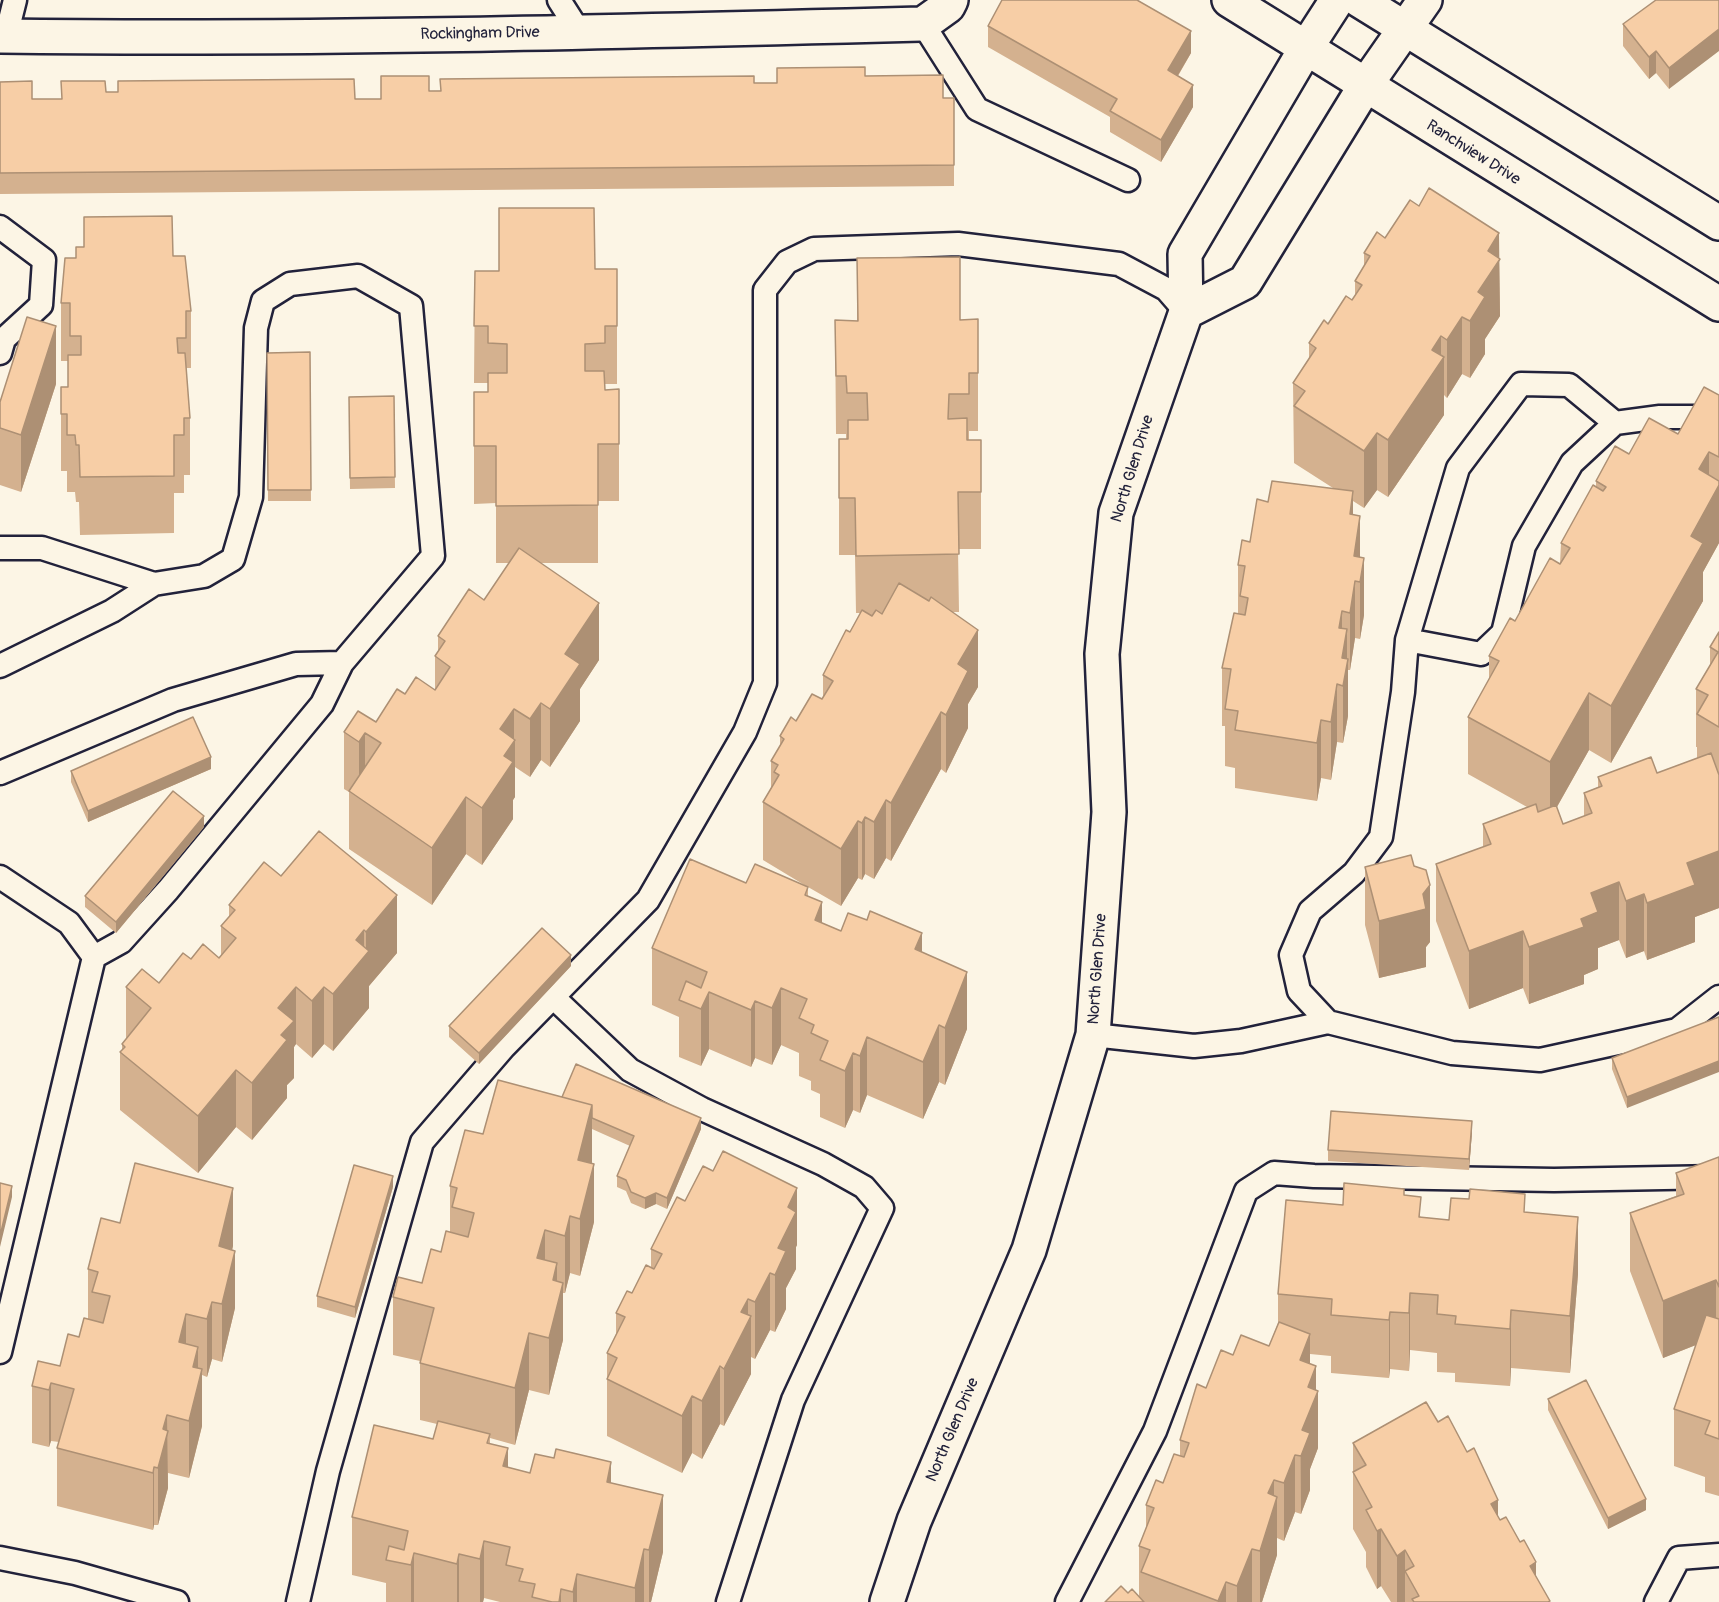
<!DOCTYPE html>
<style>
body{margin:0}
canvas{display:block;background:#fcf5e5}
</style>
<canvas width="1719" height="1602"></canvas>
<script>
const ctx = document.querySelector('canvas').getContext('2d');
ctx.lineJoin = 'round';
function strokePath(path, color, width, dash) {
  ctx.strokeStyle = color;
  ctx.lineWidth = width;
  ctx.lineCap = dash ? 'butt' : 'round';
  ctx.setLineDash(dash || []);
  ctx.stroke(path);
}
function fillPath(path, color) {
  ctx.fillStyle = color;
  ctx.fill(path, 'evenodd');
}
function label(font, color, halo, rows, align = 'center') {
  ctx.font = font + ' Pangolin,sans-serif';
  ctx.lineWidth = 6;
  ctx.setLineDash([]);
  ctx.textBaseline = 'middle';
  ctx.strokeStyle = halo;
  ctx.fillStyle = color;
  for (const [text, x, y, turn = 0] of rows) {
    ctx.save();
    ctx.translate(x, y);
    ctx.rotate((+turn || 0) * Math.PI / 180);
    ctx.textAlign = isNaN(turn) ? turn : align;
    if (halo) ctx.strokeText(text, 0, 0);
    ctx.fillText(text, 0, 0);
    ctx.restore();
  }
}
const lane = new Path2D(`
 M559 0 580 33
 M923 24 977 109 1128 180
 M6 36 15 0
 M0 227 44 260 41 305 4 339 0 353
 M0 548H42L154 584 204 576 233 559 251 497 256 328 263 301 290 284 358 276 411 306 433 556 342 663 322 704 168 890 121 942 94 957 0 1352
 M1407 640 1481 654 1503 633 1524 546 1572 463 1615 423 1660 417H1695L1719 425
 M0 666 112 611 154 584
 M0 773 173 700 296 664 342 663
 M0 877 69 923 94 957
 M553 997 630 1070 702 1109 823 1164 864 1187 882 1208 793 1400 728 1602
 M1328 1022 1299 991 1291 955 1310 911 1354 873 1381 837 1403 692 1407 640 1458 468 1521 384 1569 385 1615 423
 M1093 1035 1194 1046 1241 1041 1328 1022 1452 1053 1540 1060 1677 1030 1719 997
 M0 1558 75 1573 177 1602
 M298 1602 328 1471 422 1142 504 1047 648 900 745 732 765 683V290L787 262 814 249 958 244 1119 264 1166 289 1186 312
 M1067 1602 1155 1431 1246 1191 1274 1173 1314 1176 1554 1180 1719 1177
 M1656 1602 1679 1558 1719 1555`);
const street = new Path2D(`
 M0 36C308 40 615 32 923 24L948 6 951 0
 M1186 312 1245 282 1365 86 1425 0
 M887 1602 914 1521 1029 1250 1093 1035 1109 812 1102 654 1116 513 1186 312 1185 254 1306 48 1337 0`);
const secondary = new Path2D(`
 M1229 0 1719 304
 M1359 0 1719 223`);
strokePath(lane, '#22223b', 27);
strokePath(street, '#22223b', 38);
strokePath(secondary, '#22223b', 38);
strokePath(lane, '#fcf5e5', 22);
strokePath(street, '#fcf5e5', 33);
strokePath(secondary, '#fcf5e5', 33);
fillPath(new Path2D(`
 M1719 0 1669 89 1656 73 1649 79 1623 46V24Z
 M988 26 1191 53 1178 76 1193 107 1161 162 1110 132V117L988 47Z
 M865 76 943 98H954V186L0 194V82L32 99H61L106 92 355 99H381L429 91 777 83Z
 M499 208 595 269H617V384H605V390L619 389V501H598V563H540L599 660 580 689V721L550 767 541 760 530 777 515 767V797L513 800V819L482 865 466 854 432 905 349 849V792L344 789V732L376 722 405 694 435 690V656L438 652V636L484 600 509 563H496V503L474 504V392H488V383H474L475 271H499Z
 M1385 238 1499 258 1500 316 1485 339V354L1470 378 1462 374 1447 398 1444 395V415L1388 497 1377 490 1364 508 1353 501V514L1360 557 1364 615 1360 639 1355 638 1350 670H1348V716L1343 743 1337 742 1331 780 1321 778 1317 801 1235 788V768L1225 766V726H1222V668L1238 613V565L1268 502 1333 488 1294 463 1293 383 1309 360V343L1355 297V281L1364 266V253Z
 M173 256 191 311V368H186L190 418V475H184V493H174V533L80 535 79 502H76L75 492H67V471H61V387H68V361H61V303Z
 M857 258 960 320 978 319V431H969V440H981V549H958L959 612H952L978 687 968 704V728L946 773 941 769 891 861 886 858 874 879 865 874 862 880 858 878 841 906 808 887V896L822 923 841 931 922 952 967 1029 945 1085 939 1082 923 1119 867 1095 860 1113 853 1110 845 1128 820 1117V1094L811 1090V1081L799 1076V1053L781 1045 772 1065 755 1058 751 1067 709 1049 701 1066 679 1057V1017L652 1005V948L746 883 806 886 763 860V802L771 788V761L780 747V736L796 721 822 699 823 697V675L861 613H856L855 555H839V439H846V434H836L835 320 857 321Z
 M310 352 311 501H268L267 353Z
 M56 384 21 492 0 485V402Z
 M1719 395V543L1703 572V601L1611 763 1589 750 1557 807 1563 824 1584 816V793L1598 787V777L1657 773 1697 758V747H1696V689L1710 665V647L1719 632V908L1695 917V942L1647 960 1644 951 1626 958 1619 940 1598 948V969L1584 975V984L1529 1004 1523 988 1469 1009 1436 921V864L1483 847V824L1527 807 1468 774V717L1489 679V656L1515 621 1560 564 1561 543 1596 487V481L1629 454 1678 434Z
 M394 396 395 488 350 489 349 397Z
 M211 769 88 822 71 782V771Z
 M204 827 116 933 85 907V896Z
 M1365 867 1430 942 1426 947V967L1379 978 1365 925Z
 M281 876 397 953 369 986V1008L333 1051 324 1044 312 1058 296 1044 294 1047V1078L287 1085V1098L252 1140 236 1127 198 1173 120 1110V1052L122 1051V1044L126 1039V987L159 983 191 959 219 958 221 956V926L229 917V905Z
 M571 966 479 1064 449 1037V1026Z
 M1719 1017 1627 1108 1612 1069V1058Z
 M562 1097 701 1129 667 1209 656 1204 645 1209 631 1203 626 1191 617 1187V1176L630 1146 592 1129V1164L594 1222 580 1276 570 1273 565 1293H563V1340L549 1395 529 1390 515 1445 490 1438V1444L508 1468 530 1473 611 1483 663 1552 651 1602H500L484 1598 483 1602H386V1583L352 1575V1517L433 1439 437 1424 420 1420V1361L393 1355V1297L422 1283 441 1252 450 1232V1186L483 1134Z
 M1472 1132 1469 1170 1328 1161V1150Z
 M1719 1157V1496L1705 1492V1477L1674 1466V1409L1696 1345 1663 1358 1630 1271V1213L1676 1196V1173Z
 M713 1171 797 1245 796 1247V1269L786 1288V1309L775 1332 770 1330 755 1359 751 1357V1374L724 1426 720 1424 702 1459 692 1453 682 1473 607 1436V1353L616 1334V1313L651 1267V1249L685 1201Z
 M393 1187 355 1318 317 1307V1296Z
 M1404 1195 1421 1217 1449 1220 1525 1212 1578 1274 1570 1373 1511 1368 1510 1386 1455 1382V1373L1437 1372V1353L1410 1350 1409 1371 1390 1369 1389 1378 1331 1373V1356L1310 1354V1364L1316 1391 1318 1448 1310 1469V1490L1301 1514 1295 1512 1284 1541 1277 1538V1555L1262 1602H1105L1128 1593 1139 1597V1546L1146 1529V1505L1163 1483 1180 1456V1440L1206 1388 1233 1355 1269 1346 1278 1323V1294L1343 1205Z
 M233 1246 232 1250 235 1308 222 1362 212 1359 207 1377 202 1375V1426L189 1478 168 1473V1488L158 1525H154L153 1530 57 1506V1448L59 1442 51 1441 49 1447 32 1443V1386L60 1366 79 1337 88 1319V1269Z
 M1548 1399 1646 1510 1608 1529 1548 1410Z
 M1438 1422 1536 1578 1550 1602H1391L1381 1586 1377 1589 1366 1567V1552L1353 1529V1443Z`), '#d4b18f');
fillPath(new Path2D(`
 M1719 29V51L1669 89V68Z
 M1191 31V53L1168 92V70Z
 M1656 51V73L1649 79V57Z
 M1193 85V107L1161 162V140Z
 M1499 233 1500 316 1485 339V354L1470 378V321L1478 292 1488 251Z
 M1462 317V374L1447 398V340Z
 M56 326V384L21 492V435Z
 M1441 336V362L1444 357V415L1388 497V440L1432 350Z
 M1377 433V490L1364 508V451Z
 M1709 452V504L1719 485V543L1703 572V601L1611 763V706L1691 536 1699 469Z
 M1353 491V548L1350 514Z
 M1360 516V573L1355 581V638L1350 670V613L1354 556Z
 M1364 558V615L1360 639V582Z
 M599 603V660L580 689V721L550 767V709L565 654Z
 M1342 611V656L1347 629V665L1348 659V716L1343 743V686L1339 628Z
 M978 630V687L968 704V728L946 773V715L958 664Z
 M1337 684V742L1331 780V722Z
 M1589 693V750L1550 819V762Z
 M541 703V760L530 777V719Z
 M514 709V742L515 740V797L513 800V819L482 865V808L500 729Z
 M941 712V769L891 861V803Z
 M1321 720V778L1317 801V743Z
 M365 733V790L359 799V742Z
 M211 757V769L88 822V811Z
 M466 797V854L432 905V848Z
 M886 800V858L874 879V822Z
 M204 816V827L116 933V922Z
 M865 817V874L862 880V823Z
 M858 821V878L841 906V849Z
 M1719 851V908L1695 917V942L1647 960V903L1687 863Z
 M1619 882V940L1598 948V969L1584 975V984L1529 1004V947L1581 919 1591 893Z
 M1430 885V942L1426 947V967L1379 978V921L1423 894Z
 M1644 894V951L1626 958V901Z
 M397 895V953L369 986V1008L333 1051V994L356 940 364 930V957L366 955V932Z
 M822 902V959L815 920Z
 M1523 931V988L1469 1009V951Z
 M922 933V990L915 949Z
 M571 955V966L479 1064V1053Z
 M967 972V1029L945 1085V1028Z
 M296 987V1044L294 1047V1078L287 1085V1098L252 1140V1083L278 1008Z
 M324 987V1044L312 1058V1001Z
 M781 988V1045L772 1065V1008Z
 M709 992V1049L701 1066V1009Z
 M755 1001V1058L751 1067V1010Z
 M939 1025V1082L923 1119V1062Z
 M867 1037V1095L860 1113V1056Z
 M853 1053V1110L845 1128V1071Z
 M1719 1061V1072L1627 1108V1097Z
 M236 1070V1127L198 1173V1116Z
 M592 1105V1162L578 1217V1160Z
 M701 1118V1129L667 1209V1198Z
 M1472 1121V1132L1469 1170V1159Z
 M594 1164V1222L580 1276V1219Z
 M393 1176V1187L355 1318V1307Z
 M12 1186V1197L0 1247V1236Z
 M233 1188V1246L219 1304V1246Z
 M797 1188V1245L796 1247V1269L786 1288V1309L775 1332V1275L778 1248 788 1207Z
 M656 1193V1204L645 1209V1198Z
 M570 1216V1273L565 1293V1236Z
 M1578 1217V1274L1570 1373V1316Z
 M545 1230V1288L537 1258Z
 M235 1251V1308L222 1362V1304Z
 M557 1263V1305L563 1283V1340L549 1395V1338L553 1280Z
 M770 1273V1330L755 1359V1302Z
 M1716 1280V1337L1663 1358V1301Z
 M1410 1293V1350L1409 1371V1313Z
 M748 1299V1321L751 1316V1374L724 1426V1369L741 1312Z
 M212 1302V1359L207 1377V1319Z
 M1511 1310V1368L1510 1386V1329Z
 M1390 1312V1369L1389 1378V1320Z
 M186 1314V1371L179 1342Z
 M529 1333V1390L515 1445V1388Z
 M1310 1334V1382L1316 1366V1395L1318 1391V1448L1310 1469V1490L1301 1514 1300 1360Z
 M198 1347V1383L202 1369V1426L189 1478V1421L193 1367Z
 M720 1366V1424L702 1459V1401Z
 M51 1383V1441L49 1447V1390Z
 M692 1396V1453L682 1473V1416Z
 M167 1415 168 1488 158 1525V1468L163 1429Z
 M508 1448V1505L503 1466Z
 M1295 1455V1512L1284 1541V1483Z
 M611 1462V1519L607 1482Z
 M154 1467V1525L153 1530V1473Z
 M1274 1480V1507L1277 1497V1555L1262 1602H1260V1551L1268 1493Z
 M663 1495V1552L651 1602H649V1550Z
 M1646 1499V1510L1608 1529V1518Z
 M1498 1500V1557L1491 1504Z
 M1381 1529V1586L1377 1589V1531Z
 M484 1541V1598L483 1602H480V1559Z
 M644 1549V1602H635V1588Z
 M1252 1549V1602H1237V1586Z
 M1405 1550V1602H1397V1556Z
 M414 1553V1602H411V1565Z
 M459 1554V1602H457V1564Z
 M1536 1562V1602L1530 1566Z
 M577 1574V1602H573V1592Z
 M1226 1582V1602H1218V1601Z
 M561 1589V1602H559Z`), '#ad9074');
const building = new Path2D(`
 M1002 0H1137L1191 31 1168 70 1193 85 1161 140 1110 111 1117 99 988 26Z
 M1656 0H1719V29L1669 68 1656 51 1649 57 1623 24Z
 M865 67V76L943 75V98H954V165L0 173V82L32 81V99H62L61 81H105L106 92H118V81L354 79 355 99H381V76H429V91H441L440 79 754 76V83H777V68Z
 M1429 188 1499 233 1488 251 1500 259 1478 292 1485 297 1470 321 1462 317 1447 340 1441 336 1432 350 1444 357 1388 440 1377 433 1364 451 1294 406 1305 391 1293 383 1316 348 1309 343 1324 320 1328 324 1346 296 1352 300 1362 285 1355 281 1370 256 1364 253 1377 232 1385 238 1410 200 1419 206Z
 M499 208H594L595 269H617V326H605V343L585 344V371H604L605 390 619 389V444H598V505L496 506V446H474V392H488V373H507V344L488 343V326H474L475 271H499Z
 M172 216 173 256H185L191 311H186V338H177L178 353H185L190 418H184V435H174V476L80 477 79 445H76L75 435H67V414H61V387H68V355H81V336H70V303H61L65 258H76V247H84V217Z
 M960 257V320L978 319V373H969V394H949L948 419 967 418V440H981V492H958L959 554 856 556 855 498H839V439H848V420H868L867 393H847L846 376H836L835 320 858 321 857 258Z
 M27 317 56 326 21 435 0 428V402Z
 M310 352 311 490H268L267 353Z
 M1704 387 1719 395V457L1709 452 1699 469 1719 481V485L1691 536 1703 543 1611 706 1589 693 1550 762 1468 717 1499 661 1489 656 1510 618 1515 621 1550 558 1560 564 1570 548 1561 543 1593 485 1603 491 1606 487 1596 481 1615 446 1629 454 1649 418 1678 434Z
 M394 396 395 477 350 478 349 397Z
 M1272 481 1353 491 1350 514 1360 516 1354 556 1364 558 1360 582 1355 581 1350 613 1342 611 1339 628 1347 629 1342 658 1348 659 1343 686 1337 684 1331 722 1321 720 1317 743 1235 730 1238 711 1225 709 1231 669 1222 668 1234 613 1245 615 1248 598 1240 596 1245 566 1238 565 1242 540 1250 542 1257 499 1268 502Z
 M519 548 599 603 565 654 580 664 550 709 541 703 530 719 514 709 500 729 515 740 504 756 513 762 482 808 466 797 432 848 349 791 381 743 365 733 359 742 344 732 358 711 376 722 397 689 405 694 416 677 435 690 450 667 435 656 445 641 438 636 469 589 484 600Z
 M899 583 929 601 931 597 978 630 958 664 968 671 946 715 941 712 891 803 886 800 874 822 865 817 862 823 858 821 841 849 763 802 779 775 774 772 778 765 771 761 784 739 780 736 791 717 796 721 812 694 822 699 833 681 823 675 846 630 850 632 862 610 872 616 876 610 882 614Z
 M1719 632V727L1697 714 1708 695 1696 689 1718 652 1710 647Z
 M193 717 211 757 88 811 71 771Z
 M1711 753 1719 775V851L1687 863 1695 885 1647 903 1644 894 1626 901 1619 882 1591 893 1598 912 1581 919 1584 927 1529 947 1523 931 1469 951 1436 864 1491 844 1483 824 1536 804 1538 812 1556 805 1563 824 1592 813 1584 793 1602 786 1598 777 1651 757 1657 773Z
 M173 791 204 816 116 922 85 896Z
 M319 831 397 895 366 932 364 930 356 940 369 951 333 994 324 987 312 1001 296 987 278 1008 294 1021 281 1035 287 1040 252 1083 236 1070 198 1116 120 1052 125 1047 122 1044 151 1008 126 987 142 969 159 983 183 953 191 959 203 944 219 958 236 938 221 926 235 910 229 905 264 862 281 876Z
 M1411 855 1414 866 1426 870 1430 885 1423 894 1426 909 1379 921 1365 867Z
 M690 859 746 883 755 864 808 887 805 895 822 902 815 920 841 931 848 913 867 920 870 911 922 933 915 949 967 972 945 1028 939 1025 923 1062 867 1037 860 1056 853 1053 845 1071 820 1060 828 1041 811 1033 814 1025 799 1018 807 999 781 988 772 1008 755 1001 751 1010 709 992 701 1009 679 1000 686 981 701 988 707 972 652 948Z
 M542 928 571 955 479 1053 449 1026Z
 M1719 1017V1061L1627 1097 1612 1058Z
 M576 1064 701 1118 667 1198 656 1193 645 1198 631 1192 626 1180 617 1176 634 1136 592 1118V1105L562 1097Z
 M498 1080 592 1105 578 1160 594 1164 580 1219 570 1216 565 1236 545 1230 537 1258 557 1263 553 1280 563 1283 549 1338 529 1333 515 1388 420 1363 434 1308 393 1297 398 1277 422 1283 431 1249 441 1252 446 1231 468 1237 474 1213 452 1207 457 1188 450 1186 465 1130 483 1134Z
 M1331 1111 1472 1121 1469 1159 1328 1150Z
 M723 1151 797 1188 788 1207 796 1212 778 1248 786 1251 775 1275 770 1273 755 1302 748 1299 741 1312 751 1316 724 1369 720 1366 702 1401 692 1396 682 1416 607 1379 617 1358 607 1353 625 1317 616 1313 627 1291 632 1293 646 1265 654 1269 662 1254 651 1249 677 1197 685 1201 703 1166 713 1171Z
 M1719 1157V1287L1716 1280 1663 1301 1630 1213 1684 1194 1676 1173Z
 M135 1163 233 1188 219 1246 235 1251 222 1304 212 1302 207 1319 186 1314 179 1342 198 1347 193 1367 202 1369 189 1421 167 1415 163 1429 168 1431 158 1468 154 1467 153 1473 57 1448 74 1389 51 1383 49 1390 32 1386 38 1361 60 1366 68 1334 79 1337 84 1318 103 1323 110 1296 92 1292 98 1272 88 1269 101 1218 120 1223Z
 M354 1165 393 1176 355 1307 317 1296Z
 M0 1183 12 1186 0 1236Z
 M1344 1183 1404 1189V1195L1421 1197 1419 1217 1449 1220 1451 1198 1469 1199 1470 1189 1525 1194 1524 1212 1578 1217 1570 1316 1511 1310 1510 1329 1455 1324 1456 1316 1437 1314 1438 1295 1410 1293 1409 1313 1390 1312 1389 1320 1331 1315 1332 1299 1278 1294 1286 1200 1343 1205Z
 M1706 1315 1719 1319V1439L1705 1434 1710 1421 1674 1409Z
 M1279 1322 1310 1334 1300 1360 1316 1366 1308 1387 1318 1391 1302 1430 1310 1433 1301 1456 1295 1455 1284 1483 1274 1480 1268 1493 1277 1497 1260 1551 1252 1549 1237 1586 1226 1582 1218 1601 1141 1572 1150 1550 1139 1546 1154 1508 1146 1505 1156 1480 1163 1483 1174 1454 1184 1457 1189 1443 1180 1440 1197 1384 1206 1388 1221 1350 1233 1355 1241 1335 1269 1346Z
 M1586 1380 1646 1499 1608 1518 1548 1399Z
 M1426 1402 1438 1422 1448 1416 1467 1452 1474 1448 1498 1500 1491 1504 1500 1520 1506 1517 1520 1542 1524 1540 1536 1562 1530 1566 1550 1601 1548 1602H1414L1412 1599 1419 1596 1405 1571 1414 1566 1405 1550 1397 1556 1381 1529 1377 1531 1366 1510 1372 1507 1353 1472 1366 1465 1353 1443Z
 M438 1421 490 1434 487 1443 508 1448 503 1466 530 1473 535 1454 554 1458 556 1449 611 1462 607 1482 663 1495 649 1550 644 1549 635 1588 577 1574 573 1592 561 1589 559 1602H552L532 1597 535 1584 519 1581 523 1569 506 1565 510 1547 484 1541 480 1559 459 1554 457 1564 414 1553 411 1565 386 1560 389 1546 404 1550 408 1531 352 1517 374 1425 433 1439Z
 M1121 1586 1128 1593 1132 1589 1144 1602H1105Z`);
fillPath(building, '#f7cea6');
strokePath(building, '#ad9074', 1.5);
label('16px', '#22223b', '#fcf5e5', [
 ["Rockingham Drive",480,34,-1],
 ["Ranchview Drive",1473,153,32],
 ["North Glen Drive",1133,469,-73],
 ["North Glen Drive",1098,969,-86],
 ["North Glen Drive",953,1430,-67]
]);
</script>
